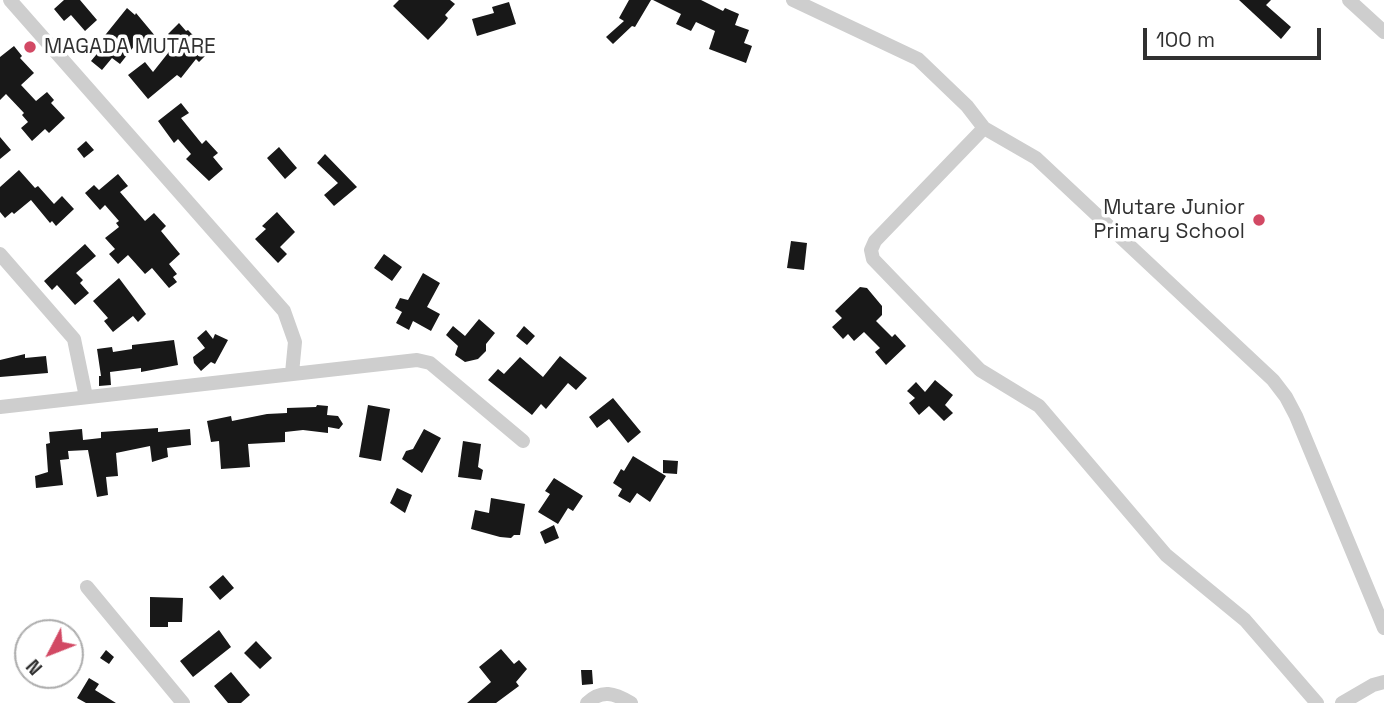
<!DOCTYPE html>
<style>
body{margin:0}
#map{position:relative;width:1384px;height:703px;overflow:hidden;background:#fff;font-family:"Space Grotesk",sans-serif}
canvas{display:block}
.north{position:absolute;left:14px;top:619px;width:70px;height:70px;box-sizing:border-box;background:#fff;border:2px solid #adadad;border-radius:50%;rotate:228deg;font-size:19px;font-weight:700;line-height:28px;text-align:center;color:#313131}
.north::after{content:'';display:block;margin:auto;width:24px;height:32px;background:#d24964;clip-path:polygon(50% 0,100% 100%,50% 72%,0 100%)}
.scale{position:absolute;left:1143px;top:28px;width:178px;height:32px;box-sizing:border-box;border:4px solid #313131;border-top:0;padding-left:9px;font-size:21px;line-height:24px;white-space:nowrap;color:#313131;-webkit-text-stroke:5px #fff;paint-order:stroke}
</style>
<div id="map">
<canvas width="1384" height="703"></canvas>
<div class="north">N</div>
<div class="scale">100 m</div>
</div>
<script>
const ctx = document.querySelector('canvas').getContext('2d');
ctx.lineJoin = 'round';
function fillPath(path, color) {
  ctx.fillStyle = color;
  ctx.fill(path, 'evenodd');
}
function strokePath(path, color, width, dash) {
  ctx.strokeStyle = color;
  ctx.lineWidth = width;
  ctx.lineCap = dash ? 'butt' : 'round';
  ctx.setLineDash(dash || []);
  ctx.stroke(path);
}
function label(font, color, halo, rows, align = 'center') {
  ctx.font = font + ' "Space Grotesk",sans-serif';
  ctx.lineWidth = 7;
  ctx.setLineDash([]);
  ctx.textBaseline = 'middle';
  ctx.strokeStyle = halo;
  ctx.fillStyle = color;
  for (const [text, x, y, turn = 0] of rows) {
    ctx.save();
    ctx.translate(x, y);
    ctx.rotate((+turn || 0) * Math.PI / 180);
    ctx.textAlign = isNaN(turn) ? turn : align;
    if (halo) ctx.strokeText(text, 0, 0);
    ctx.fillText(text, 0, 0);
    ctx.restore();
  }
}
fillPath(new Path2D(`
 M64 0H80L97 20 85 31 71 15 64 21 54 9Z
 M399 0H450L455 4 445 15 448 18 444 23 428 40 393 6Z
 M629 0H651L635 27 632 26 613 44 606 37 624 21 619 18Z
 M653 0H701L723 11 725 8 739 14 735 25 749 30 744 43 752 46 746 63 709 49 715 31 696 22 691 31 676 24 681 14Z
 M1239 0H1271L1266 5 1291 27 1281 39Z
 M509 2 516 24 477 36 472 19 494 13 492 7Z
 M127 8 135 15 136 13 156 37 144 47 139 40 120 64 112 58 102 70 91 61 106 43 102 39Z
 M179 23 186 31 188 30 209 52 199 62 196 59 181 78 177 75 148 99 128 75 145 62 153 72 176 43 168 34Z
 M14 46 22 56 20 58 34 73 21 85 36 101 47 92 54 100 51 103 65 118 49 133 45 129 32 141 21 128 28 122 22 115 24 113 6 94 0 100V57Z
 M181 103 189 113 181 118 202 144 206 140 218 153 213 157 223 169 209 181 186 159 191 154 178 139 174 143 158 121Z
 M0 137 11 150 0 159Z
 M86 141 94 150 84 158 77 149Z
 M279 147 297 168 285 179 267 158Z
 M325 154 357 187 334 206 324 195 338 183 317 163Z
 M19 170 35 188 38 186 54 204 62 196 74 209 56 226 52 221 50 223 31 200 14 214 12 212 5 218 0 212V187Z
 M118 174 128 186 120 192 145 221 154 213 166 226 161 231 180 254 169 264 177 274 173 277 177 282 169 288 152 268 145 274 128 255 118 264 109 254 115 249 105 238 119 227 116 223 119 221 105 205 100 210 85 193 94 185 99 190Z
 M277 212 295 232 280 247 287 254 278 263 255 239 266 229 262 226Z
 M791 241 807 243 804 270 787 268Z
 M85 244 96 256 76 273 83 280 80 283 89 293 75 305 57 285 52 290 44 281Z
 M384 254 402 267 392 281 374 268Z
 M423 273 440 283 427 307 440 314 431 331 413 321 409 330 396 323 402 312 395 308 400 298 408 300Z
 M119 278 146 314 138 322 133 316 113 332 104 321 108 318 93 301Z
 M860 287 867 288 882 306V315L876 321 892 337 895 334 906 346 886 365 875 352 880 348 864 332 854 341 848 334 843 339 832 327 842 318 835 311Z
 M479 319 495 333 486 344V351L478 359 465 362 455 355 458 346 446 335 453 326 465 336Z
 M524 326 535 336 527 345 516 336Z
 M206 330 213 339 215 334 228 340 215 364 211 362 201 371 194 363 193 357 205 348 197 338Z
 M174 340 178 365 141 372V368L110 372 111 385 99 386V376H101L97 349 112 347 113 352 132 349V345Z
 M25 354V358L46 356 48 373 0 377V360Z
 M560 356 587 378 576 390 568 383 546 409 541 404 532 415 488 380 498 369 504 374 520 357 543 377Z
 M935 380 953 395 945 405 953 413 944 421 929 406 919 415 909 403 915 398 907 391 916 382 925 392Z
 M613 398 641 432 628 443 609 419 597 428 589 417Z
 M317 405 328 406 327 415 338 416 343 424 339 429 328 427V433L303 430 285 432V442L248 444 250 467 221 469 219 441 211 442 207 421 231 416 232 421 267 414 287 413V408L316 407Z
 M368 405 390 409 381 461 359 457Z
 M158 428V432L190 429 191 445 167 448 168 457 152 462 150 446 116 453 118 476 106 477 108 495 97 497 88 450 68 451 69 459 60 460 63 485 36 488 35 476 48 472 46 444 50 443 49 432 82 429 83 440 101 438V432Z
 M424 429 441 438 422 473 402 459 406 451 413 449Z
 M463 441 481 444 478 467 483 470 481 480 458 477Z
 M633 456 666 476 650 502 637 493 630 503 618 496 622 489 613 483 621 469 624 471Z
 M663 460 678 461 677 474 663 473Z
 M554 478 583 496 573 511 568 508 558 524 538 512 550 494 545 491Z
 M397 488 412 495 405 513 390 503Z
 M491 498 525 504 520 535H514L511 538 500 537 471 529 475 510 489 513Z
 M554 525 559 538 545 544 540 532Z
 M223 575 234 588 220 600 209 587Z
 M150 597 183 598 182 622H168V627H150Z
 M219 630 231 647 193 677 180 661Z
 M256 641 272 658 260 669 244 653Z
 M501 649 514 664 519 660 527 669 516 682 519 686 496 703H467L491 682 479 667Z
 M106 650 114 657 109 664 100 658Z
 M581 670H592L593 684 582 685Z
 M231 672 250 695 241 703H228L214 686Z
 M89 678 99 684 95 690 116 703H86L77 698Z`), '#181818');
strokePath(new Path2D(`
 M10 0 284 311 295 342 292 373
 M793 0 918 59 967 106 984 128 1036 158 1273 380 1286 397 1296 416 1384 628
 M1349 0 1384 32
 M984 128 875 241 871 250 873 259 980 370 1039 406 1166 555 1245 620 1317 703
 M0 254 74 339 86 397
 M0 407 417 360 430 363 523 441
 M87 587 183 703
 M587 703C602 689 614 693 631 703
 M1342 703 1373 685 1384 682`), '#cecece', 14);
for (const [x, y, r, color] of [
 [30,47,7,"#d24964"],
 [1259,220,7,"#d24964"]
]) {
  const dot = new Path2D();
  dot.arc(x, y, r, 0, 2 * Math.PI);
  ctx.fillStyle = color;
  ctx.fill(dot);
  strokePath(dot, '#fff', 2.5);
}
label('21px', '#313131', '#fff', [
 ["MAGADA MUTARE",44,47],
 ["Mutare Junior",1245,208,"right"],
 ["Primary School",1245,232,"right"]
], 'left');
</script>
